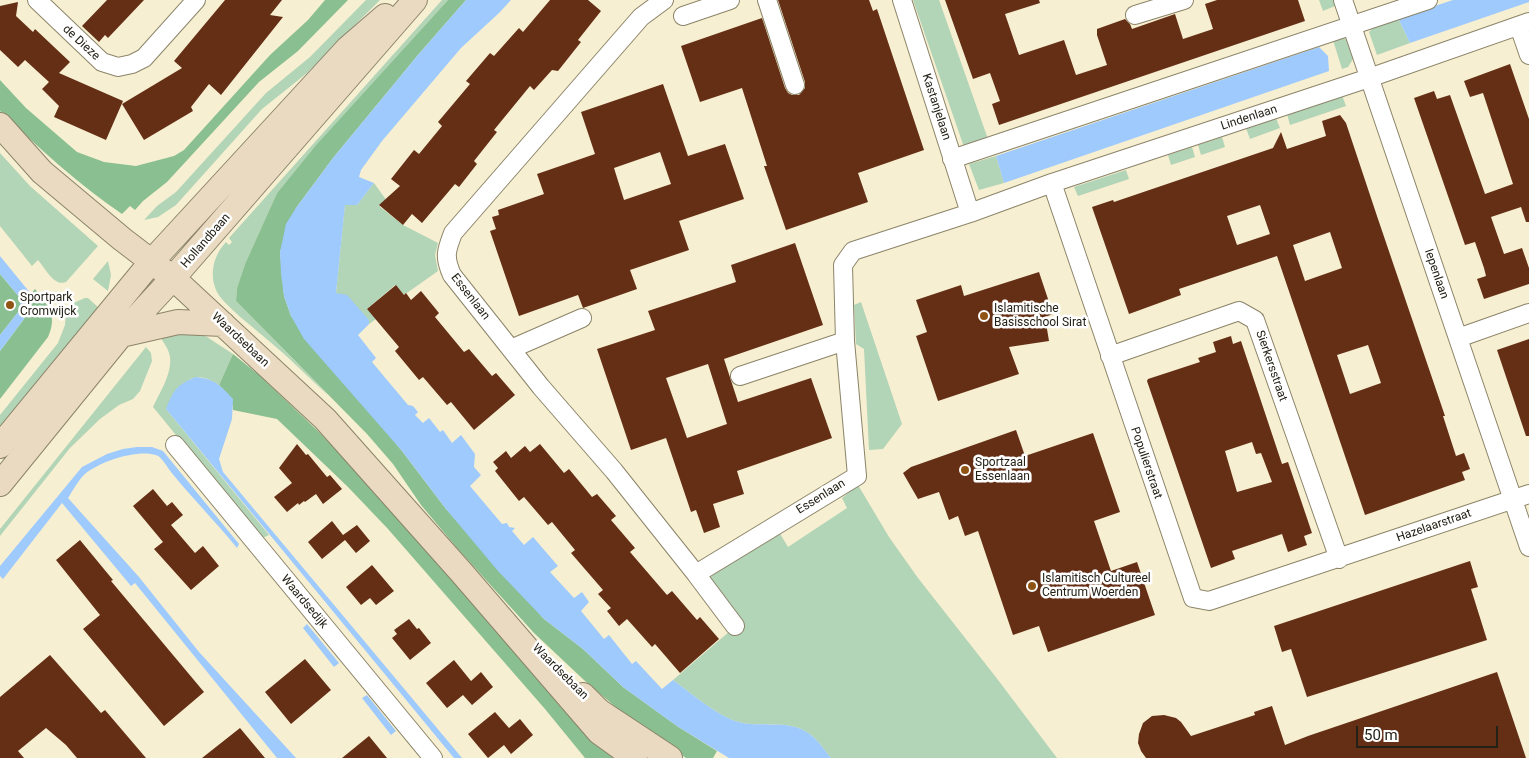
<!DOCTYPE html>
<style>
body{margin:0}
#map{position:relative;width:1529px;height:758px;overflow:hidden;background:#f7efd1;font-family:Roboto,sans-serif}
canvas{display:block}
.scale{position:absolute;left:1356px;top:726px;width:142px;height:22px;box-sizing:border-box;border:2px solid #242217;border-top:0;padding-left:6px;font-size:15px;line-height:18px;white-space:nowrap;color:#242217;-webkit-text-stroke:4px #fff;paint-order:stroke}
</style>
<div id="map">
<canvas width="1529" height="758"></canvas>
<div class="scale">50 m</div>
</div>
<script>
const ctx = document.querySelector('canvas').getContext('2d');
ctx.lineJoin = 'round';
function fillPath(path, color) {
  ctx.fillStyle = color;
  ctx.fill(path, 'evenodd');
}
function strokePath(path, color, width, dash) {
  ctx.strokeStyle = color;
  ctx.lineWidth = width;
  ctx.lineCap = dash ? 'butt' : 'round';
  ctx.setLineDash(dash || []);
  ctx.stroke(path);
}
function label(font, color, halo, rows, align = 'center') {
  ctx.font = font + ' Roboto,sans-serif';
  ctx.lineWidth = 5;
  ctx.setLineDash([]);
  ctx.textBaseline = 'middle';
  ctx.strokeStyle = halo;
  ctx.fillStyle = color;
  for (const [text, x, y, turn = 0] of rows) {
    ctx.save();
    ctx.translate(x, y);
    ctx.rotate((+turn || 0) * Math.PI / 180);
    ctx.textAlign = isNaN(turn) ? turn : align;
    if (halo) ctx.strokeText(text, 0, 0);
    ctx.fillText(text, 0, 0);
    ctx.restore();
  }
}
fillPath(new Path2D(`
 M366 0H380L307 73 262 109 176 205 158 217 144 220 157 206 176 192 266 93 310 57Z
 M442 0H448L316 145 277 193 245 264 237 288 236 301 329 396C311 380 294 362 276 347 262 334 225 307 217 292 209 275 213 256 226 242L229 245 232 242 229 238Z
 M913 0H939L988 139 964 147Z
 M1319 0H1333L1335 6 1323 11Z
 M1398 18 1410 43 1377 55 1369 32 1374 27Z
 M1337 35C1350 39 1351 45 1355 56L1348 67 1342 69 1332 37Z
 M1342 95 1346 106 1290 125 1287 114Z
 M1276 118 1280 128 1250 139 1246 128Z
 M1222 137 1225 147 1201 155 1198 145Z
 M1192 147 1195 157 1171 165 1168 155Z
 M0 153 30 186 98 246 66 282C54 287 45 268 38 260L32 266 0 226Z
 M996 156 1004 183 979 190 969 164Z
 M1126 170 1129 179 1078 196 1074 187Z
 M374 183 387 201 379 206 403 225 438 243 435 255 438 271 404 295 395 285 367 309 376 319 369 324V320L336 293 345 204 357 205Z
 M108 261 111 275 108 291 93 279Z
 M85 298H88L99 308 0 429V415L58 343 65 325 66 313 71 304Z
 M861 302 902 424 883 449 869 450 864 349 856 344 854 305Z
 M193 331 207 337 233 354 219 385C189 365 181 387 166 409L269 535 261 539 153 407C160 392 172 374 170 357 169 349 163 342 159 335Z
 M146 347 151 353 152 361 140 391 133 399 119 405 100 419 70 448 0 536V529Z
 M858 485 889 537 918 578 995 676 1057 758H831C825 751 819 741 811 735 788 716 755 731 730 719 709 709 691 693 673 680L730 631 707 579 779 532 788 547 847 508 842 498Z`), '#b2d4b7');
fillPath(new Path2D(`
 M325 0H348L298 51 259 82 167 182 143 201 135 210 130 206 122 214C78 184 39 148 0 111V80L26 108 77 152 104 162 136 166 174 156 184 150 270 55 308 20Z
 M448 0H466L418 55 333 158 296 208 280 252 284 296 291 316 402 451 446 509 544 619 583 649 623 687 677 726 717 751 713 758H686L661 741 625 715 585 681 534 633 457 548 421 505 393 464 367 434 236 301 237 288 245 264 277 193 316 145Z
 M0 274 21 299 19 311 0 335Z
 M35 289C48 306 58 315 48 337L0 399V351L24 319 31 294Z
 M233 354 259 375 319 432 624 758H585L545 709 388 529 348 487 277 419 233 410C233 400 226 392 219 385Z`), '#89bf91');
fillPath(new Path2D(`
 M466 0H511L499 13 461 48 382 141 361 170 359 177 374 183 357 205H345L336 293 347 295 369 320V324L358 335 376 358 372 362 408 405 413 406 418 412 415 415 423 423 429 418 440 432 443 430 452 443 461 435 475 454 474 467 481 475 470 486 502 524 507 523 509 527 515 528 512 531 524 545 533 537 558 566 550 572 574 598 582 592 589 602 581 611 604 639 609 635 632 664 636 661 662 689 673 680C691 693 709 709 730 719 755 731 788 716 811 735 819 741 825 751 831 758H729L677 726 623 687 583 649 544 619 498 571 446 509 402 451 304 339 291 316 284 296 281 274 280 252 286 224 296 208 333 158 418 55Z
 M1453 0H1529V2L1410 43 1398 18Z
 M1319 47 1328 56 1329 71 1004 183 996 156Z
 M0 256 31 294 24 319 0 351V335L19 311 21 299 0 274Z
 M196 377C215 379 220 385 233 399L232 419 219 459 223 472 462 758H454L166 409C173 391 177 384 196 377Z
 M137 447H152L163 451 239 544 237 548C216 522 192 498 171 472 167 467 162 457 156 455 138 449 101 461 86 473 79 479 73 490 68 498L139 577 199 652 296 758H277L135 583 131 586 62 503 3 579 0 576V566L82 467 107 454 123 449Z
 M307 624 339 663 334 667 303 628Z
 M367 695 396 731 391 735 362 698Z`), '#9ecafd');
fillPath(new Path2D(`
 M107 0H144L108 38 105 35 99 42 82 26Z
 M225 0H282L270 15 283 17 221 95 209 84 191 107 193 111 144 140 122 104 182 68 174 61Z
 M550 0H588L601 11 578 40 581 42 558 71 552 70 534 90 530 86 494 130 497 132 474 161 477 164 459 187 455 184 422 223 412 214 403 225 379 205 400 186 391 179 414 150 419 154 442 126 438 122 470 84 466 81 490 53 494 56 519 28 523 32Z
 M778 0H869L873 11 877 9 924 150 858 173 868 202 786 230 764 166H767L742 88 700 102 681 46 762 18 785 88 788 93 792 95H799L805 88V82Z
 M945 0H1039L1040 3 1005 14 1019 55 1064 40 1076 75 1107 65 1097 35V29L1125 19 1130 24 1132 29 1175 14 1183 39 1213 29 1205 4 1217 0H1298L1305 21 999 125 992 104 1000 101 990 73 973 79Z
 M18 2 16 16 33 32 35 29 70 62 59 73 123 101 106 140 54 117 59 106 42 89 49 82 25 60 18 67 0 50V6Z
 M1510 64 1529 119V222H1526L1521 207 1491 217 1504 254 1522 248 1529 268V284L1484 299 1477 279 1486 276 1484 268 1475 242 1465 245 1414 98 1434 91 1437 99 1450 95 1485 194 1513 184 1483 93 1470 97 1464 81Z
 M663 84 688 156 725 144 744 199 679 221 689 250 630 270 637 289 583 308 578 295 519 316 490 231 496 229 492 217 499 215 498 210 544 194 537 174 595 154 581 112ZM660 152 671 184 624 200 614 168Z
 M1340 115 1346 123 1378 219 1445 416H1443L1456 456 1464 453 1470 469 1462 472 1465 480 1365 515 1277 256 1179 289 1181 295 1129 314 1092 207 1113 200 1114 202 1273 148 1281 132 1287 149 1326 136 1322 121ZM1260 205 1270 234 1237 245 1227 216ZM1330 232 1342 268 1305 281 1293 245ZM1368 345 1381 383 1350 394 1337 355Z
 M795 243 823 325 724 359 738 402 811 378 832 438 737 471 744 494 713 504 720 527 704 533 696 510 691 512 666 438 631 450 597 349 655 330 648 311 736 282 731 265ZM708 364 727 424 687 438 666 378Z
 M1039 272 1053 314 1045 317 1049 341 1009 347 1019 374 938 401 916 336 927 332 916 300 961 285 964 296Z
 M396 285 404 295 406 293 411 300 421 291 439 313 435 317 464 352 469 349 492 376 496 373 515 395 474 430 451 402 447 405 423 377 419 380 395 351 399 347 367 309Z
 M1231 336 1233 344 1241 341 1282 464 1288 462 1312 533 1304 536 1307 545 1288 552 1282 534 1232 551 1235 559 1211 568 1147 381 1148 379 1200 362 1198 358 1216 352 1213 342ZM1252 442 1256 454 1261 453 1272 482 1237 492 1225 451Z
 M1529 339V436H1526L1497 350Z
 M1016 430 1025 456 1093 433 1120 512 1094 521 1111 571 1137 562 1155 615 1048 652 1039 626 1013 635 978 531 965 536 958 516 949 520 939 492 918 499 903 473 911 467Z
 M297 444 306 455 308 454 327 477 330 475 342 489 323 504 316 494 305 502 304 501 299 505 298 503 287 512 274 497 292 483 279 468Z
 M540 444 564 473 569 469 592 497 597 494 616 516 611 520 635 548 630 552 667 595 672 591 697 620 700 617 719 639 680 673 655 644 652 647 627 619 619 626 607 611 611 608 598 594 603 590 571 553 575 550 552 522 548 525 524 497 519 501 495 471 498 468 493 462 506 451 511 458 525 446 530 452Z
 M153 489 167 506 172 502 183 515 171 525 195 553 203 546 219 566 191 590 154 549 163 542 133 506Z
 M332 521 343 535 357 525 370 541 356 553 345 540 322 559 308 542Z
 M80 540 113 580 111 581 204 692 164 726 83 629 100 615 56 560Z
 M1470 561 1478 587 1471 589 1487 640 1307 697 1291 649 1282 652 1274 626Z
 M372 565 394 591 376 605 370 598 361 605 346 587Z
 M409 619 417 629 419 628 431 643 410 660 392 638 397 634 394 630Z
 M50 655 101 713 105 710 146 758H77L66 745 46 728 18 751 24 758H0V697Z
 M305 659 331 690 291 724 265 692Z
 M454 660 471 681 481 672 493 687 472 705 463 695 447 708 426 683Z
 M1497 672 1526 758H1146L1141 751 1138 743 1139 734 1143 723 1152 716 1164 715 1176 718 1181 722 1191 736 1255 715 1254 712 1272 706 1285 745 1308 736Z
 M495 712 509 728 520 719 533 735 511 754 504 745 488 758 468 734Z
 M240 728 265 758H202Z
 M369 736 387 758H342Z`), '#652f16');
const street = new Path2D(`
 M37 0 102 62 118 67 132 64 144 58 196 0
 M664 0 641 17 453 233C446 251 444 257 452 275L541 387 614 471 696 574 735 626
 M767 0 795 85
 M902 0 970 213
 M1343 0 1529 547
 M1135 15 1184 0
 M683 16 730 0
 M1519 26 1529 55
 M952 159 1428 0
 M1052 183 1193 598 1209 601 1529 494
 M1458 338 1529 313
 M511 349 582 318
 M1110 356 1239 311 1255 320 1339 559
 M740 376 845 341
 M175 445 433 758
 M696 574 857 476 845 341 843 265 853 251 970 213 1052 183 1369 78 1529 22`);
const secondary = new Path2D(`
 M0 125 42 172 122 239 173 278 325 419 462 573 599 732 635 758
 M121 335 178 322 223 324
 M0 446 152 261 348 48 385 16
 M0 484 126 329 173 278 415 0
 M583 695 599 711 670 758`);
strokePath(street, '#8c8469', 20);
strokePath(secondary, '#8c8469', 26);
strokePath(street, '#fff', 18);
strokePath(secondary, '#e9dac1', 24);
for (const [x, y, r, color] of [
 [10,305,5,"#8f5413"],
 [984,316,5,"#8f5413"],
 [965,470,5,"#8f5413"],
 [1032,586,5,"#8f5413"]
]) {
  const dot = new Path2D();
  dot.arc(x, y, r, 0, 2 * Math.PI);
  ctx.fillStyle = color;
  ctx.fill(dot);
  strokePath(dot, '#fff', 2);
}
label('12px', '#242217', '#fff', [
 ["de Dieze",81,43,43],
 ["Kastanjelaan",936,107,72],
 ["Lindenlaan",1249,118,-18],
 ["Hollandbaan",206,241,-49],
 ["Iepenlaan",1436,274,71],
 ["Essenlaan",470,297,52],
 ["Waardsebaan",240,340,43],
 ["Sierkersstraat",1271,366,71],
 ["Populierstraat",1146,463,71],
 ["Essenlaan",821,497,-32],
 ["Hazelaarstraat",1434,526,-19],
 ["Waardsedijk",304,602,50],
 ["Waardsebaan",560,672,45]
]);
label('12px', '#242217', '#fff', [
 ["Sportpark",20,298],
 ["Cromwijck",20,312],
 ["Islamitische",994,309],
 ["Basisschool Sirat",994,323],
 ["Sportzaal",975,463],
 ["Essenlaan",975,477],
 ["Islamitisch Cultureel",1042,579],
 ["Centrum Woerden",1042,593]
], 'left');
</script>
